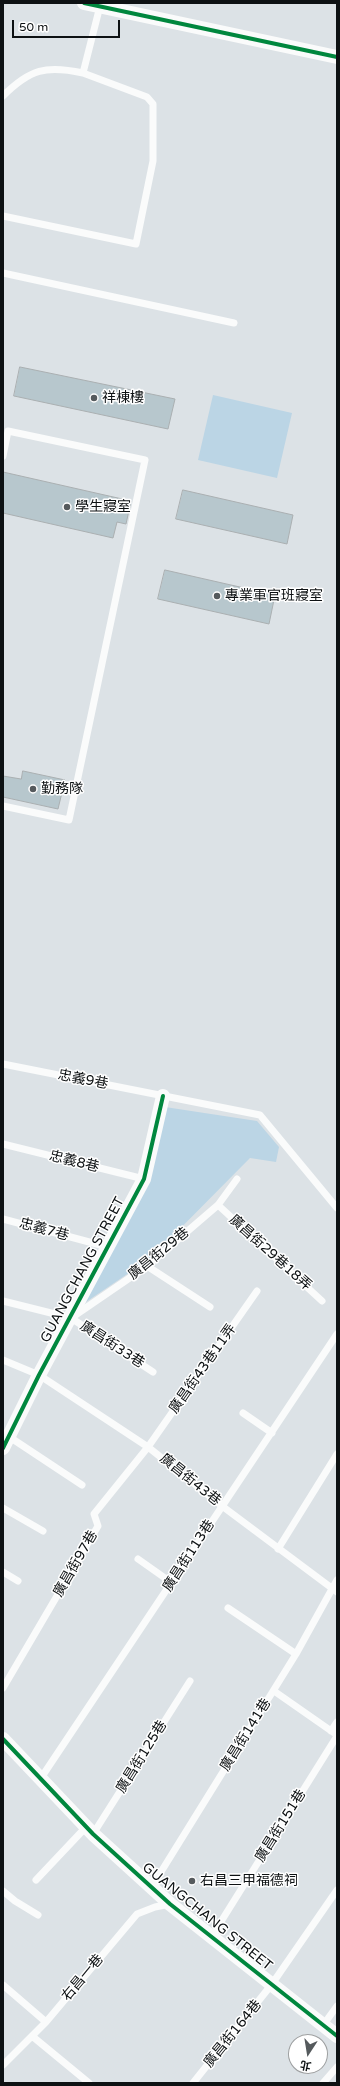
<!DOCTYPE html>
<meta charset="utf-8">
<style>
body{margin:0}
#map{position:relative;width:340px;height:2086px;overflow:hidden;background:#dce2e6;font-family:"Varela Round","Noto Sans TC",sans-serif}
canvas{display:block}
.frame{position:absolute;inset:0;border:4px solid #0d1113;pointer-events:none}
.north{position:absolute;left:288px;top:2034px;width:40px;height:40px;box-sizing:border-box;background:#fff;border:1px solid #9ea0a1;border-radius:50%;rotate:192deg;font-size:11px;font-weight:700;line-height:16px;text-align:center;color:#0d1113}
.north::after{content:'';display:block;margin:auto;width:14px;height:18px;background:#555a5d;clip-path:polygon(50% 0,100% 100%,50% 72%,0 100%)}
.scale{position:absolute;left:12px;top:20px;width:108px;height:18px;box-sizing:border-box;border:2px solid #0d1113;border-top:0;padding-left:5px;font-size:12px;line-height:14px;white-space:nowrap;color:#0d1113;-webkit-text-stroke:3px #fff;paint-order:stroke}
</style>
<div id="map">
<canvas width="340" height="2086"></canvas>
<div class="frame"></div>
<div class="north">北</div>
<div class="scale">50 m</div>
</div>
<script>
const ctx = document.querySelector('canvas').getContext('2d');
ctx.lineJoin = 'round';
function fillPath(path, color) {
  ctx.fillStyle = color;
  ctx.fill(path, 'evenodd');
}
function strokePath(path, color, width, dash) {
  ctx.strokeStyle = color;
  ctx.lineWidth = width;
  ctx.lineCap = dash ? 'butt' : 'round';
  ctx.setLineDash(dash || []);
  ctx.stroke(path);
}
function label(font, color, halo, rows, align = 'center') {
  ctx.font = font + ' "Varela Round","Noto Sans TC",sans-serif';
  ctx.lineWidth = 3;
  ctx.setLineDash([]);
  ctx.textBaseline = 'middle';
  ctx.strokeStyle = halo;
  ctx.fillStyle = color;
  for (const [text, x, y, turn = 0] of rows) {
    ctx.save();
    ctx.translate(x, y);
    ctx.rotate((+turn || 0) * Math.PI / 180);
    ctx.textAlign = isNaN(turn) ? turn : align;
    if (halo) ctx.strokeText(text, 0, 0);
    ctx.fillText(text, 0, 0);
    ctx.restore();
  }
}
fillPath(new Path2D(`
 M213 395 292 413 277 478 198 460Z
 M165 1107 257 1121 279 1147 276 1162 250 1158 151 1258 83 1304 148 1181Z`), '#bbd5e5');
const building = new Path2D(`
 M20 367 175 399 168 429 14 396Z
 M3 472 131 501 126 524 117 522 113 538 3 513Z
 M183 490 293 515 287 544 176 519Z
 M165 570 275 595 269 624 158 599Z
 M23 771 65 780 58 809 3 797V776L21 779Z`);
fillPath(building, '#b7c7cd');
strokePath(building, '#aaafb1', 1);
strokePath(new Path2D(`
 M3 96C30 69 46 65 83 73L100 6
 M3 216 136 244 153 161V104L147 97 83 73
 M3 273 234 323
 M3 456 8 431 145 460 69 820 3 806
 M3 1064 260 1115 337 1208
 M3 1144 144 1179
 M218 1205 322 1301
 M3 1219 108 1247
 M147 1266 210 1307
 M3 1301 71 1318 153 1372
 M74 1316 147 1266 218 1205 237 1179
 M3 1360 39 1375 148 1447 222 1506 337 1592
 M243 1413 272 1433
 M8 1436 82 1485
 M3 1508 43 1531
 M278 1549 337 1454
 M138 1559 172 1583
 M3 1572 18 1581
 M228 1608 296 1654
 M3 1688 98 1526 94 1514 148 1447 257 1291
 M274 1691 337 1735
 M331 1731 337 1722
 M41 1778 337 1334
 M93 1834 190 1681
 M36 1880 87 1826
 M151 1888 296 1654 337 1580
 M3 1891 15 1901 38 1915
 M212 1936 337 1736
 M3 1985 46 2022
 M324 2024 337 2006
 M32 2036 89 2083
 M3 2065 46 2022 137 1914 155 1907 170 1904
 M193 2083 272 1984 337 1890
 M323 2083 337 2067`), '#fafbfb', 7);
strokePath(new Path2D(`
 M84 3 337 57
 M3 1448 39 1375 144 1179 163 1096
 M3 1739 93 1834 170 1904 337 2036`), '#fafbfb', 14);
strokePath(new Path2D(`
 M84 3 337 57
 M3 1448 39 1375 144 1179 163 1096
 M3 1739 93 1834 170 1904 337 2036`), '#00873e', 4);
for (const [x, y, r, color] of [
 [94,398,4,"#555a5d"],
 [67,507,4,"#555a5d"],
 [217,596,4,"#555a5d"],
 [33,789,4,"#555a5d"],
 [192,1881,4,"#555a5d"]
]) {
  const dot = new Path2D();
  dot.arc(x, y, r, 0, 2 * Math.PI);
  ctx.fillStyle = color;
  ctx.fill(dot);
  strokePath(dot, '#fff', 1.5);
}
label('14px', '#0d1113', '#fff', [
 ["祥棟樓",102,398],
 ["學生寢室",75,507],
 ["專業軍官班寢室",225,596],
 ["勤務隊",41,789],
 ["右昌三甲福德祠",200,1881]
], 'left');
label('14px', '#0d1113', '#fff', [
 ["忠義9巷",83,1080,11],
 ["忠義8巷",74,1162,14],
 ["忠義7巷",44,1230,15],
 ["廣昌街29巷18弄",270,1253,42],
 ["廣昌街29巷",159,1254,-39],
 ["GUANGCHANG STREET",83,1270,-62],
 ["廣昌街33巷",112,1345,33],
 ["廣昌街43巷11弄",203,1369,-55],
 ["廣昌街43巷",190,1480,39],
 ["廣昌街113巷",189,1556,-57],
 ["廣昌街97巷",76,1564,-60],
 ["廣昌街141巷",246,1735,-58],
 ["廣昌街125巷",142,1757,-58],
 ["廣昌街151巷",281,1826,-58],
 ["GUANGCHANG STREET",207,1917,39],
 ["右昌一巷",83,1978,-50],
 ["廣昌街164巷",233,2034,-51]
]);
</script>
